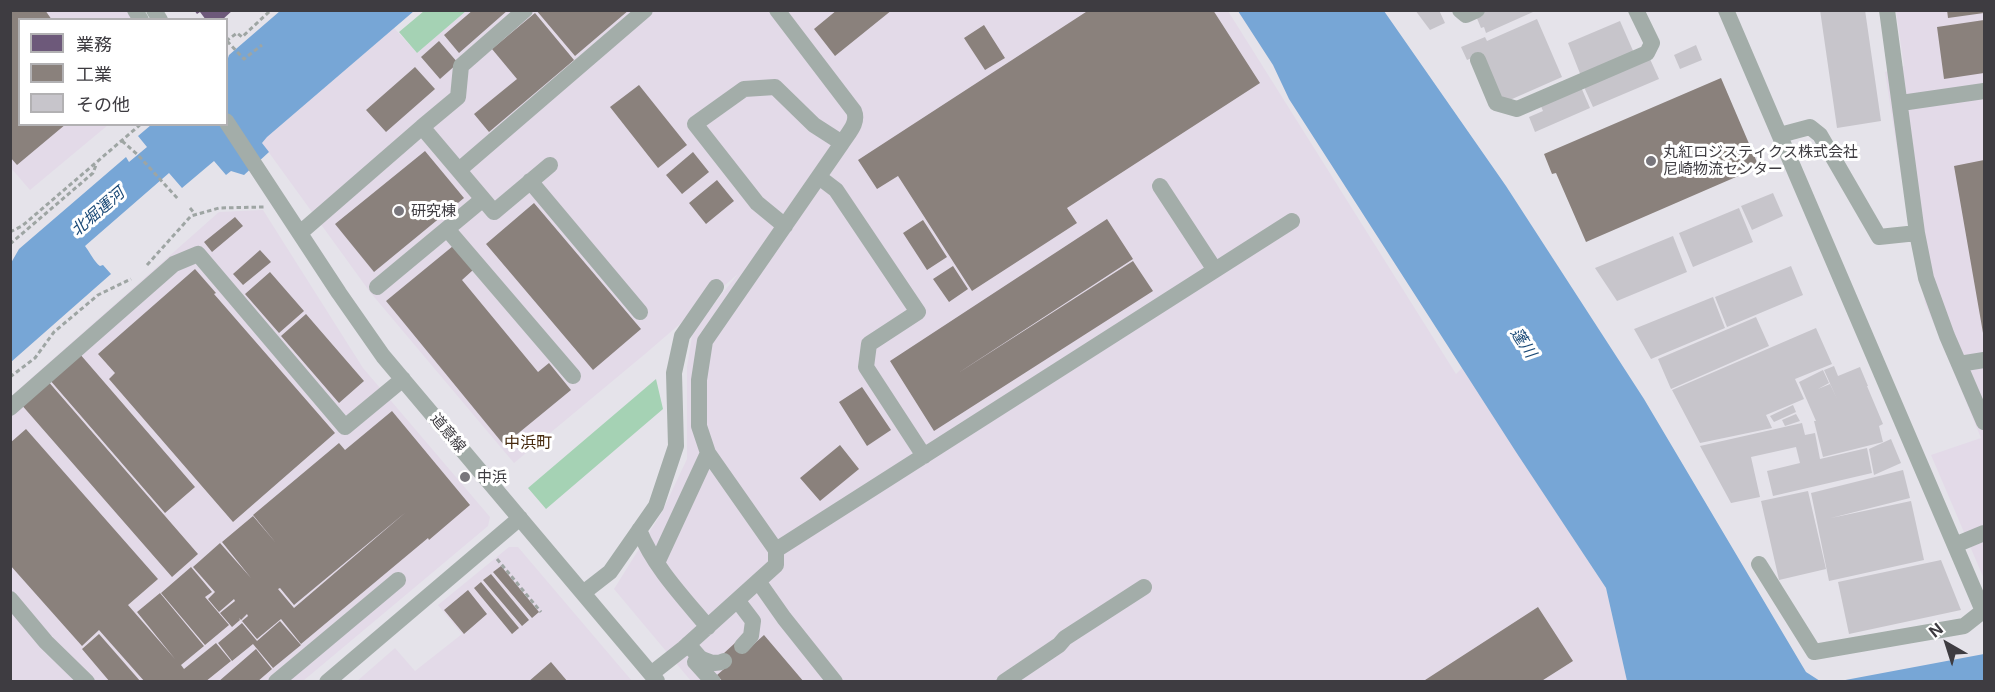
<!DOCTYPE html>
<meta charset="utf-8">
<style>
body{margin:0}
#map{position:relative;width:1995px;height:692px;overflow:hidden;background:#e5e3ea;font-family:Inter,"Noto Sans JP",sans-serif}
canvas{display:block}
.frame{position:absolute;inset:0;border:12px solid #3e3c41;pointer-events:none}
.legend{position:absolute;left:18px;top:18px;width:210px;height:108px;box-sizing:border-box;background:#fff;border:2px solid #b2b1b3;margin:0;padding:8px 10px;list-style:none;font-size:18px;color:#3e3c41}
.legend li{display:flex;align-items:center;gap:12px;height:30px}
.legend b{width:30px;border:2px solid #b2b1b3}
.north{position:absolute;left:1917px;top:614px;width:60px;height:60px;-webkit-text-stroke:4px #fff;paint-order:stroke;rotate:321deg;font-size:16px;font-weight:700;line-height:24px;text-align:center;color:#3e3c41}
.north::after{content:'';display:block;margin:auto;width:21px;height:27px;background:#3e3c41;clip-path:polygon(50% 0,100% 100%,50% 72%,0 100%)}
</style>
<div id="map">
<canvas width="1995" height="692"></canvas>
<div class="frame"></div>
<ul class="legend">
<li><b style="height:16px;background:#6d597a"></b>業務</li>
<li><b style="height:16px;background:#8a817c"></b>工業</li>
<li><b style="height:16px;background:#c7c5cb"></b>その他</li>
</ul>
<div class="north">N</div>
</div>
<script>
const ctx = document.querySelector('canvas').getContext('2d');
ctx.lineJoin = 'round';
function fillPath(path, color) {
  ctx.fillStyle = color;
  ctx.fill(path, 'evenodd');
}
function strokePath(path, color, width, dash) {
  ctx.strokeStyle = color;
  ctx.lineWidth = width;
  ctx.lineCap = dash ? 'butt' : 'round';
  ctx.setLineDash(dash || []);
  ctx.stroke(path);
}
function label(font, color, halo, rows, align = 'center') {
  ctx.font = font + ' Inter,"Noto Sans JP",sans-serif';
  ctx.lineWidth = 6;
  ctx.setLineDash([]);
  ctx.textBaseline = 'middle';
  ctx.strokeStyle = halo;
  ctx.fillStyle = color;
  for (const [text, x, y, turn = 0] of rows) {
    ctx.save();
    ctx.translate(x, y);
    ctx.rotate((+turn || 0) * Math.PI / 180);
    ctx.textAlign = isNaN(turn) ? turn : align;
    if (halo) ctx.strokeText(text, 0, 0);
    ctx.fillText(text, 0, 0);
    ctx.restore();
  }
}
fillPath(new Path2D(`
 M10 11H128L134 19 20 20V124L108 125 30 190 11 168Z
 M466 11H1228L1456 374 1462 368 1606 588 1627 681H691L614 589 662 512 687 459V367L693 330 738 274 645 354 514 463 370 292 262 143 267 137 394 28 417 53Z
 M1896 11H1984V579L1931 455 1981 438 1925 303 1902 181 1885 72 1904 66Z
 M263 210 363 368 490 517 488 526 303 681H11L10 397 219 212Z
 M509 547H518L632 681 356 682 395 648 415 671 462 634 438 605Z`), '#e3dae8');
fillPath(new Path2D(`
 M424 11H466L417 53 399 32Z
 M656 379 663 409 546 509 528 488Z`), '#a5d2b4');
fillPath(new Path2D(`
 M280 11H414L267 137 262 143 269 152 244 175 231 171 226 175 214 161 182 188 169 173 85 246C89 251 95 263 100 266L103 265 111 274 11 362V263L19 249 126 157 129 162 147 147 138 136 151 125 226 124 227 61 229 55Z
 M1238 11H1384L1506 186 1644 399 1800 662 1806 672 1820 681H1627L1606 588 1516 452 1289 99 1273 65Z
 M1984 654V681H1840Z`), '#77a6d6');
fillPath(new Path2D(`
 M194 10H233L222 20H206L200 12 197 14Z`), '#6d597a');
fillPath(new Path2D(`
 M10 10H45L52 20H20V124H66L17 165 10 157Z
 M473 10H508L459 53 444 35Z
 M536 10H629L575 56Z
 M837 10H892L835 56 814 29Z
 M1089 10H1213L1260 83 1067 208 1077 223 972 291 898 176 877 189 858 160Z
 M1947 10H1984V13L1948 18Z
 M535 13 574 60 489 132 474 114 517 79 492 49Z
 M1984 20V73L1944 79 1937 27Z
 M984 25 1005 58 985 70 964 38Z
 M439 41 458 63 440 79 421 57Z
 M415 67 435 89 386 132 366 110Z
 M1721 78 1759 167 1586 242 1556 173 1552 174 1544 154Z
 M639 85 687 145 658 168 610 107Z
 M425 151 464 198 374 272 335 224Z
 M693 152 709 172 682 194 666 175Z
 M1984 160V332L1983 333 1954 166Z
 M717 180 734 201 706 224 689 203Z
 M534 203 641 329 593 370 486 244Z
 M235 217 243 226 212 252 204 242Z
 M1107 219 1133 259 955 375 1133 261 1153 291 934 431 890 361Z
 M923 220 947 257 927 270 903 233Z
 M453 246 473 270 462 280 538 372 549 363 571 390 504 445 386 301Z
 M260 250 271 262 243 285 233 274Z
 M953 266 968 289 949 302 933 279Z
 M195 269 216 293 214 294 335 433 233 522 109 379 115 373 98 354Z
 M270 272 304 311 279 333 245 294Z
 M306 314 364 381 339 403 281 336Z
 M79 353 195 487 165 513 49 379Z
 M47 380 198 554 172 577 20 403Z
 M862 387 891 430 867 446 839 402Z
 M392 411 470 505 429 540 428 538 301 644 281 619 257 639 242 621 248 616 247 614 241 620 239 618 240 620 232 627 220 613 235 601 234 599 219 612 208 599 215 592 193 567 220 543 251 578 222 542 253 516 276 543 253 515 339 443 345 450ZM406 512 294 608 278 589 280 588 294 605Z
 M26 429 158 579 128 605 175 659 137 612 160 593 204 646 181 665 184 669 216 643 231 661 205 682H145L99 630 82 646 10 565V443Z
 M840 445 859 469 820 501 800 478Z
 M501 566 539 612 532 618 493 572Z
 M191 567 212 592 205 597 229 625 205 645 161 593Z
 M491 574 529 620 522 626 483 580Z
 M481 582 519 628 512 634 474 588Z
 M468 590 487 614 464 634 444 610Z
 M1538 607 1573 661 1540 682H1422Z
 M280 621 301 645 273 668 253 644 232 661 218 643 242 623 257 641Z
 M99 634 141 682H110L82 649Z
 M764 635 804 682H723L717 675 731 663 723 654 735 643 744 653Z
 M256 649 272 669 257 682H218Z
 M551 662 568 682H528Z`), '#8a817c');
fillPath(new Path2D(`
 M1415 10H1439L1445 23 1430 30Z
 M1489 10H1532L1533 12 1486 33 1484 27 1481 28 1476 16Z
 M1820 10H1865L1881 121 1837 128Z
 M1537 19 1562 77 1503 103 1482 54 1467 60 1461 47 1485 37 1487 41Z
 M1620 21 1634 53 1581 76 1568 43Z
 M1696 45 1702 60 1680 69 1674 55Z
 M1650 59 1659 79 1593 107 1584 87Z
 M1581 87 1590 108 1535 132 1529 117 1543 111 1540 104Z
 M1773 193 1783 216 1752 230 1741 206Z
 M1739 208 1753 242 1693 267 1679 233Z
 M1673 236 1687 272 1617 301 1595 268Z
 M1791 266 1803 295 1727 327 1715 297Z
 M1713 297 1725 328 1651 359 1634 329Z
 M1756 317 1769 346 1671 389 1658 359Z
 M1816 328 1832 364 1795 379 1804 399 1766 415 1772 428 1700 443 1672 390Z
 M1834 366 1838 376 1860 367 1868 386H1867L1883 424 1879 426 1883 442 1823 457 1814 421H1816L1799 382 1823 370 1829 383 1818 389 1830 384 1837 399 1824 370Z
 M1793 405 1796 412 1774 422 1770 416Z
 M1796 414 1800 421 1785 426 1782 420Z
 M1802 423 1805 435 1815 433 1820 459 1867 448 1872 473 1773 496 1767 471 1800 463 1796 447 1751 457 1760 497 1731 503 1700 446Z
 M1891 439 1901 463 1874 475 1869 449Z
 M1903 470 1910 498 1831 518 1911 501 1924 560 1829 581 1811 493Z
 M1808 491 1826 569 1779 580 1761 501Z
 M1941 560 1961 610 1849 634 1838 582Z`), '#c7c5cb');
strokePath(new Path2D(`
 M226 41 237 33 242 37 271 10
 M227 41 244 59 262 45
 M122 141 138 155 178 199
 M190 208 196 215
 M10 232 22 226 141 124
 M10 244 93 173 96 165
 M147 265 191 216 219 208 264 207
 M10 377 35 358 54 332 98 295 131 279
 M497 559 541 612`), '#9ea5a3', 3, [4.5, 3]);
strokePath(new Path2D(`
 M135 10 141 20
 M154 10 160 20
 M1460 10 1466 15 1477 10
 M1726 10 1983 611 1964 626 1814 652 1759 564
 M1887 10 1917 233 1926 278 1947 336 1984 422
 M1478 60 1496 103 1517 109 1647 53 1652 43 1636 10
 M1901 103 1984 91
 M226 121 339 293 383 356 657 681
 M422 127 458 97 461 66 525 10
 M1780 135 1810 127 1820 135 1879 237 1917 233
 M459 170 645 10
 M819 177 836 190 918 312 869 344 866 367 924 456
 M530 181 640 312
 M1160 186 1215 270
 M785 226 757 203 695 124 744 89 775 87 814 125 842 143
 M447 229 573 376
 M300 233 422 127 494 212 550 165
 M377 287 483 199
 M1959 364 1984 360
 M10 408 174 264 198 254 345 427 403 379
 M639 530C654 567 683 597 708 627
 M1955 545 1984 533
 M776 550 1292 221
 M657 563 708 453
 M758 581 784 618 835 682
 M583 593 610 572 656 506 676 446 674 373 682 336 716 287
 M10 599 46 642 87 682
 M737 600 753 621 751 636 742 646
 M688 644 700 658 695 662 713 682
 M700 658C708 662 715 665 724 661
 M651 674 684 648 776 565V550L708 453 699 426V380L705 341 842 143C848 133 859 123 854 111L777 10
 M276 682 398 580
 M327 682 520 518
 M1004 682 1059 645 1065 638 1144 587`), '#a3ada9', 16);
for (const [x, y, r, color] of [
 [1651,161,6,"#78767c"],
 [399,211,6,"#78767c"],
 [465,477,6,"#78767c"]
]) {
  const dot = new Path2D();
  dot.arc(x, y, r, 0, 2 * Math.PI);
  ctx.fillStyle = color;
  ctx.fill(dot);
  strokePath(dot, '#fff', 2);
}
label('15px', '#3e3c41', '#fff', [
 ["丸紅ロジスティクス株式会社",1663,152],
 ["尼崎物流センター",1663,169],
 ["研究棟",411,211],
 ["中浜",477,477]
], 'left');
label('15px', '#3e3c41', '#fff', [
 ["道意線",448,433,50]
]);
label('italic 16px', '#1b4a77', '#fff', [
 ["北堀運河",98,212,-41],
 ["蓬川",1523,343,57]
]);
label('16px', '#472a0e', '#fff', [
 ["中浜町",528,443]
]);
</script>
